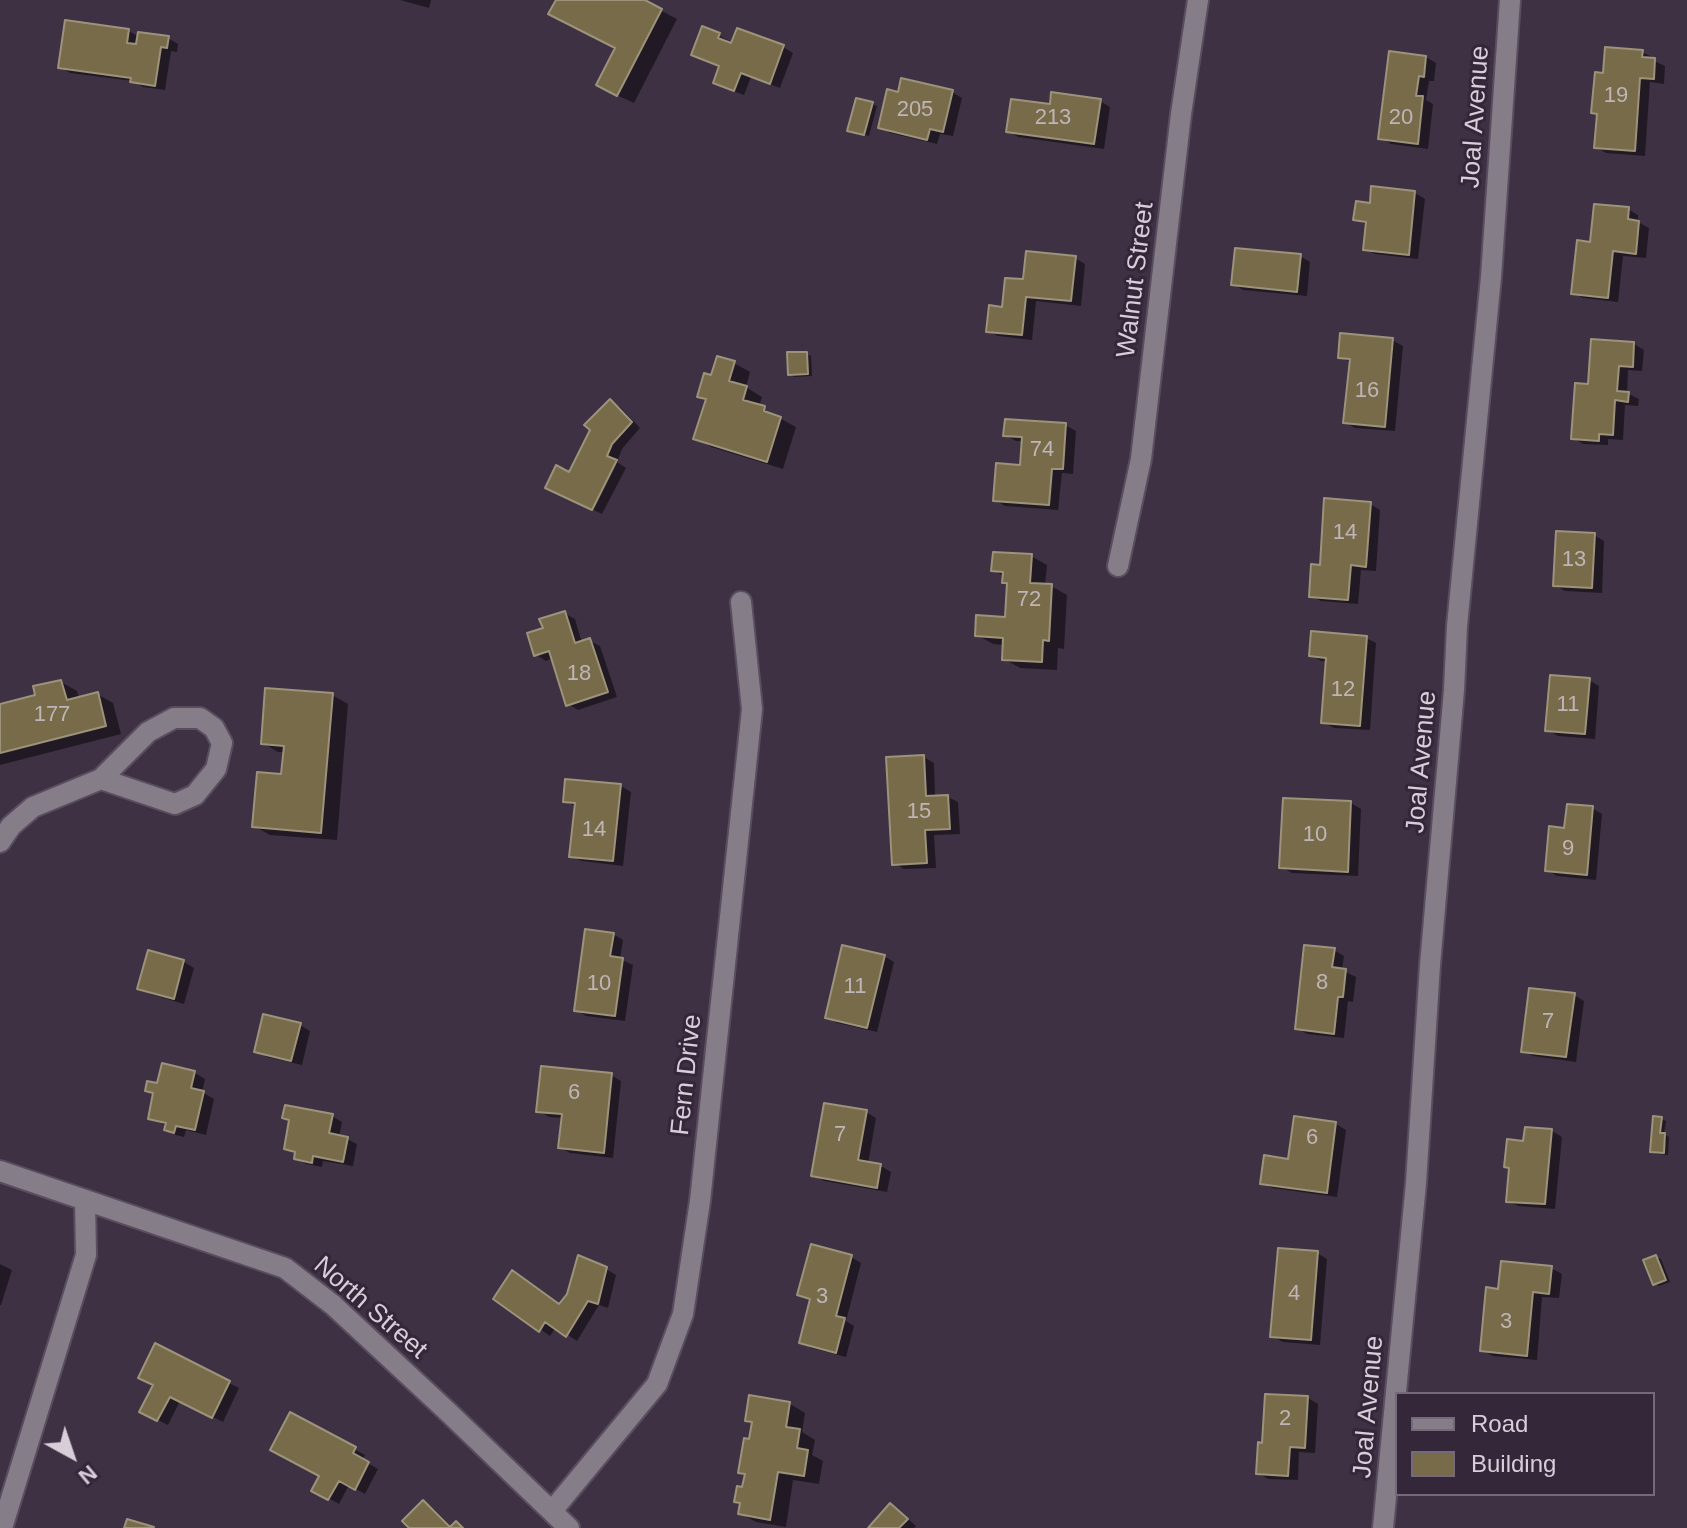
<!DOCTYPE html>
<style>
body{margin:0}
#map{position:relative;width:1687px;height:1528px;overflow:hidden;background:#3f3144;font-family:Helvetica,sans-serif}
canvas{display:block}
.legend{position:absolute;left:1395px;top:1392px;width:260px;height:104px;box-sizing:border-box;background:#342739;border:2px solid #756a79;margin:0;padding:10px 14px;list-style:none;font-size:24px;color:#d7ceda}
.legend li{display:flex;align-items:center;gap:16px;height:40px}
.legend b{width:40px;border:2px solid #756a79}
.north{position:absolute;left:32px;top:1416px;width:80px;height:80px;-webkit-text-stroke:6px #342739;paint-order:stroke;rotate:140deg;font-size:22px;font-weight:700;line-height:32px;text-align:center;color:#d7ceda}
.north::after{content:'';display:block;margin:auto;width:28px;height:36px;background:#d7ceda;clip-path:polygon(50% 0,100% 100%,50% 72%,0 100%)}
</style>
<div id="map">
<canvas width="1687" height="1528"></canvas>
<ul class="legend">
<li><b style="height:10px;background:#857e88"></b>Road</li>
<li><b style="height:22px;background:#776b4a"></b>Building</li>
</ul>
<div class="north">N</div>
</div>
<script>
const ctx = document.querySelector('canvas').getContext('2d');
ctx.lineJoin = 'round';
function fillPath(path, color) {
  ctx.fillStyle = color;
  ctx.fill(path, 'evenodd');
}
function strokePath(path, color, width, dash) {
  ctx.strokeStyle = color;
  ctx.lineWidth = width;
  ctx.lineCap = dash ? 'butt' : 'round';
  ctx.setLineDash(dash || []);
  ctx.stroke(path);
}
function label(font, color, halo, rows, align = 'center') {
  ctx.font = font + ' Helvetica,sans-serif';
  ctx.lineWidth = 6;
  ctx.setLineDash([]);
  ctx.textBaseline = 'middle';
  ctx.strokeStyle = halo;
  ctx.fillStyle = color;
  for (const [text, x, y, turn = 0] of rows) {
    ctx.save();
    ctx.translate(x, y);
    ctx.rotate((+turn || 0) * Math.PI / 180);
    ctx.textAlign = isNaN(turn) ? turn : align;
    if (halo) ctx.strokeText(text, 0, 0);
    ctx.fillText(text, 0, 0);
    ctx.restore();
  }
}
fillPath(new Path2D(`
 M400 0H431L429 8Z
 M558 0H641L677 19 634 103 614 94 617 48Z
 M703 28 730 41 728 44 783 47 793 53 780 88 751 77 744 95 725 88 721 67 693 54Z
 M129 31 139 37 168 38 178 44 177 52 171 51 165 90 143 87 133 81 70 73 60 67Z
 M1642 52 1652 57V60L1665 66 1664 84 1650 82 1645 156 1606 153 1596 147 1598 115 1593 112 1605 75Z
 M1426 57 1436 63 1434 81H1429L1426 100 1433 104 1428 149 1391 144 1381 138Z
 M952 92 962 98 953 136 940 134 937 144 890 133 880 127 899 94Z
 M1100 101 1110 107 1104 149 1018 137 1008 131 1051 106Z
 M872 104 877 106 869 136 854 132Z
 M1415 193 1425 199 1418 259 1375 254 1365 249 1367 225 1356 219 1371 205Z
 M1628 209 1638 215V222L1649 228 1646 258 1623 256 1618 302 1583 298 1573 293 1592 244Z
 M1300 256 1310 262 1307 296 1243 290 1233 284Z
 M1075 258 1085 264 1081 306 1036 301 1032 340 998 336 988 331 1025 282Z
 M1392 340 1403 346 1395 431 1355 428 1345 422 1350 362 1340 356Z
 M1634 344 1644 350 1642 371 1628 370 1627 393 1639 399 1638 406 1625 405 1623 440 1608 439V445L1583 444 1573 438 1590 386Z
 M807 354 811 356 812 376 794 377 790 374Z
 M718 358 734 363 750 372 746 387 762 397 759 407 796 427 783 469 711 447 696 438 708 400 699 396 712 377Z
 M610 402 620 407 640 428 622 449 617 462 626 468 602 514 558 493 570 475Z
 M1065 425 1076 431 1073 474 1062 473 1058 510 1005 506 995 500 1022 467 1023 441H1016L1005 435Z
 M1370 504 1380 510 1376 571 1361 570 1358 604 1321 601 1311 596Z
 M1594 535 1604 541 1602 593 1565 591 1555 585Z
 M1031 556 1047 565 1045 586H1051L1067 595 1064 649 1058 648 1057 670 1020 668 1004 659 1005 645 993 644 977 635 1007 619 1009 584 1005 577 993 570Z
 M564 613 575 619 582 643 590 641 600 646 617 697 578 710 568 704 553 658 546 661 536 655 545 629Z
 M1366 638 1376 643 1370 730 1334 728 1323 722 1328 661H1321L1311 655Z
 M1589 680 1599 686 1595 739 1558 736 1547 730Z
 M61 682 77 691 79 699 97 694 113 703 121 734 0 765V702L5 705 38 696Z
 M332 695 348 704 337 840 270 835 254 826 283 776 285 752H278L263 743Z
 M924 757 934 763 935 797H948L958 802 960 834 934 835 936 868 904 869 894 863Z
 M621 786 631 792 623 866 582 861 571 856 577 807 565 801Z
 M1351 803 1361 809 1358 876 1292 873 1281 867Z
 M1592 808 1602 814 1596 880 1557 876 1547 870 1566 830Z
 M613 934 623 940 620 959 633 965 625 1021 586 1016 576 1010Z
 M1334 950 1344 956 1342 970 1356 977 1353 1002 1348 1001 1344 1038 1307 1034 1297 1028Z
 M150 952 184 962 194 968 184 1004 150 994 140 988Z
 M884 956 894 962 877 1032 837 1023 827 1017Z
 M1574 995 1584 1001 1576 1062 1533 1056 1523 1051Z
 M300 1025 310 1031 302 1065 267 1057 257 1051Z
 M163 1066 195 1073 205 1079 202 1092 214 1099 206 1135 186 1130 184 1137 176 1135 166 1129 167 1126 150 1118 155 1095 147 1090 158 1085Z
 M611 1075 621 1081 613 1158 570 1153 560 1147 563 1118 549 1117 539 1111Z
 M866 1112 876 1118 868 1164 881 1166 891 1172 887 1192 824 1181 813 1175Z
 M332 1116 342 1122 339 1137 347 1139 357 1144 353 1166 323 1161 322 1167 306 1164 296 1158 297 1155 286 1148Z
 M1295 1118 1336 1124 1346 1130 1337 1197 1272 1188 1262 1183 1289 1162Z
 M1661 1119 1666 1121 1664 1134 1669 1137 1668 1155 1657 1154 1652 1151Z
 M1552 1131 1562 1137 1555 1209 1518 1206 1508 1201 1525 1143Z
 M1317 1253 1327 1259 1320 1345 1283 1342 1272 1336Z
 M851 1257 861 1263 846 1321 854 1326 846 1357 811 1348 801 1342 812 1301 800 1294Z
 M1656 1257 1661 1259 1670 1282 1659 1286 1655 1283Z
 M0 1264 12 1270 1 1305H0Z
 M1551 1268 1562 1274 1559 1298 1542 1297 1537 1360 1493 1356 1482 1350 1500 1291Z
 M606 1269 616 1275 608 1308 599 1305 577 1341 556 1327 550 1336 495 1298 560 1305Z
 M156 1346 239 1388 223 1422 180 1401 168 1425 152 1417Z
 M1308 1398 1318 1404 1315 1453 1299 1452 1298 1480 1268 1479 1258 1473 1264 1445Z
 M790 1404 805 1413 802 1432 815 1440 812 1455 823 1461 819 1484 793 1480 786 1527 756 1522 740 1513 746 1475 740 1472 751 1441 753 1424 747 1420Z
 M291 1415 365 1455 362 1460 378 1469 365 1494 349 1485 339 1504 314 1490 322 1476Z
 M424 1503 434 1509 453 1528 456 1524 464 1528H412Z
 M890 1506 900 1512 916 1526 914 1528H871Z`), '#0007');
const building = new Path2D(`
 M556 0H645L662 9 617 96 596 85 615 48 548 14Z
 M65 20 129 29 127 43 136 44 138 32 169 36 167 48 161 47 155 86 130 82 131 78 58 68Z
 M702 26 720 33 718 38 731 43 737 28 784 45 770 84 741 73 734 91 713 83 719 66 691 55Z
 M1605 47 1643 50 1642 57 1655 58 1654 79 1640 78 1635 151 1594 148 1597 114 1591 113 1595 72 1603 73Z
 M1389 51 1426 56 1424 77 1419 76 1416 96H1423L1418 144 1378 139Z
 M901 78 953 90 943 132 930 129 927 140 878 128 887 89 898 92Z
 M1051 92 1101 99 1094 144 1006 132 1011 99 1050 104Z
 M856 98 873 102 864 135 847 131Z
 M1371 186 1415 191 1409 255 1363 250 1366 222 1353 220 1356 201 1370 203Z
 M1594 204 1629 207 1628 219 1639 221 1636 254 1613 251 1608 298 1571 294 1577 240 1590 242Z
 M1235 248 1301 254 1297 292 1231 285Z
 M1026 251 1076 256 1071 301 1026 297 1022 335 986 332 989 305 1002 307 1005 278 1023 279Z
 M1340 333 1393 338 1385 427 1343 423 1350 359 1338 358Z
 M1591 339 1634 342 1633 367 1619 366 1617 391 1629 392 1628 402 1615 400 1613 435 1599 434V441L1571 439 1575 383 1588 384Z
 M787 352H807L808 374 788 375Z
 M717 356 735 361 729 381 747 386 743 400 765 406 764 411 781 417 767 462 693 439 706 399 697 397 704 373 711 375Z
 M610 399 632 422 612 444 607 456 617 460 592 510 545 488 556 465 569 472 590 430 584 425Z
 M1005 419 1066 423 1063 469H1052L1049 505 993 501 996 463 1020 465 1022 437 1003 436Z
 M1324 498 1371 502 1366 567 1351 565 1348 600 1309 597 1311 564 1320 565Z
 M1556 531 1595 533 1592 588 1553 586Z
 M993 552 1032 554 1030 583 1052 584 1049 641 1043 640 1042 662 1002 660 1003 638 975 636 976 615 1005 617 1007 583H1002L1003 572 991 571Z
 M565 611 575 643 590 638 608 692 566 706 549 651 534 656 527 633 543 628 539 619Z
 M1311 631 1367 636 1360 726 1321 723 1326 658 1309 656Z
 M1550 675 1590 678 1585 734 1545 731Z
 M61 680 67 700 98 692 106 726 0 753V704L35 695 33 686Z
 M265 688 333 693 321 833 252 827 257 772 281 774 284 746 261 744Z
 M924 755 926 796 948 795 950 829 925 830 927 863 892 865 886 757Z
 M565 779 621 784 613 861 569 857 575 803 563 802Z
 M1283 798 1351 801 1348 872 1279 868Z
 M1567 804 1593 806 1587 875 1545 871 1549 826 1564 828Z
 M585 929 614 933 610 956 623 958 615 1016 574 1011Z
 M842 945 885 955 867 1028 825 1018Z
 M1304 945 1335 948 1332 967 1346 969 1343 997H1338L1334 1034 1295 1029Z
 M148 950 184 960 174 999 137 989Z
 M1529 988 1575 993 1566 1057 1521 1052Z
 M263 1014 301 1023 291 1061 254 1052Z
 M162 1063 195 1071 191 1088 204 1091 195 1130 176 1126 174 1133 164 1130 166 1123 148 1119 153 1093 145 1091 147 1081 157 1083Z
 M541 1066 612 1073 604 1153 558 1148 562 1114 536 1112Z
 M824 1103 867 1110 858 1160 881 1164 877 1188 811 1176Z
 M285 1105 333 1114 329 1133 348 1137 343 1162 313 1156 312 1163 294 1159 295 1152 284 1149 289 1120 282 1118Z
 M1294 1116 1336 1122 1327 1193 1260 1184 1264 1155 1288 1159Z
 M1653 1116 1662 1117 1660 1133H1665L1664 1153 1650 1152Z
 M1525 1127 1552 1129 1545 1204 1506 1202 1509 1168 1504 1167 1507 1139 1523 1141Z
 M811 1244 852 1255 836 1316 845 1318 836 1353 799 1343 810 1299 797 1295Z
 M1278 1248 1318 1251 1311 1340 1270 1337Z
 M578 1255 607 1267 598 1304 588 1301 566 1337 545 1322 539 1332 493 1299 512 1270 559 1304 567 1294Z
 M1656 1255 1666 1280 1653 1285 1643 1260Z
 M1501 1261 1552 1266 1549 1294 1533 1292 1527 1356 1480 1351 1486 1287 1498 1289Z
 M155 1343 230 1381 212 1418 170 1397 157 1421 139 1412 153 1385 138 1378Z
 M1265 1394 1308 1396 1305 1448 1290 1447 1288 1476 1256 1474 1258 1442 1262 1443Z
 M749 1395 790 1402 786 1427 800 1429 797 1448 808 1450 804 1476 778 1472 770 1520 738 1514 740 1503 734 1502 737 1486 742 1487 745 1474 738 1473 744 1438 749 1439 752 1422 745 1421Z
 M290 1412 356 1447 353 1453 369 1462 355 1490 339 1481 328 1500 311 1491 319 1476 270 1450Z
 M423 1500 450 1527 456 1521 463 1528H409L402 1521Z
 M890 1503 908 1519 899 1528H868Z
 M127 1519 154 1527 153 1528H124Z`);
fillPath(building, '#776b4a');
strokePath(building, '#9c937a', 2);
const minor = new Path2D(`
 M1118 566 1141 459 1181 114 1198 0
 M0 842 11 826 33 807 101 779 148 732 174 718H200L214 728 222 743 216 769 195 795 175 804 101 779
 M0 1171 285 1268 333 1305 447 1411 569 1528
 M552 1511 657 1384 683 1314 700 1201 752 709 741 602
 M2 1528 86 1255 85 1200
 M1383 1528 1416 1183 1430 965 1454 690 1457 626 1491 277 1510 0`);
strokePath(minor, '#5a4d5f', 24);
strokePath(minor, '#857e88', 20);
label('22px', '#bfb5b6', null, [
 ["19",1616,96],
 ["205",915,110],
 ["213",1053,118],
 ["20",1401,118],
 ["16",1367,391],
 ["74",1042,450],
 ["14",1345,533],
 ["13",1574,560],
 ["72",1029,600],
 ["18",579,674],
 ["12",1343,690],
 ["11",1568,705],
 ["177",52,715],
 ["15",919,812],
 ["14",594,830],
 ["10",1315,835],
 ["9",1568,849],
 ["8",1322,983],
 ["10",599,984],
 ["11",855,987],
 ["7",1548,1022],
 ["6",574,1093],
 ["7",840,1135],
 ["6",1312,1138],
 ["4",1294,1294],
 ["3",822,1297],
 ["3",1506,1322],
 ["2",1285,1419]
]);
label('26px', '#d7ceda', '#342739', [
 ["Joal Avenue",1476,117,-86],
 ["Walnut Street",1136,280,-83],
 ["Joal Avenue",1422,762,-85],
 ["Fern Drive",687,1075,-84],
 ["North Street",370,1308,41],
 ["Joal Avenue",1369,1407,-85]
]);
</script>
